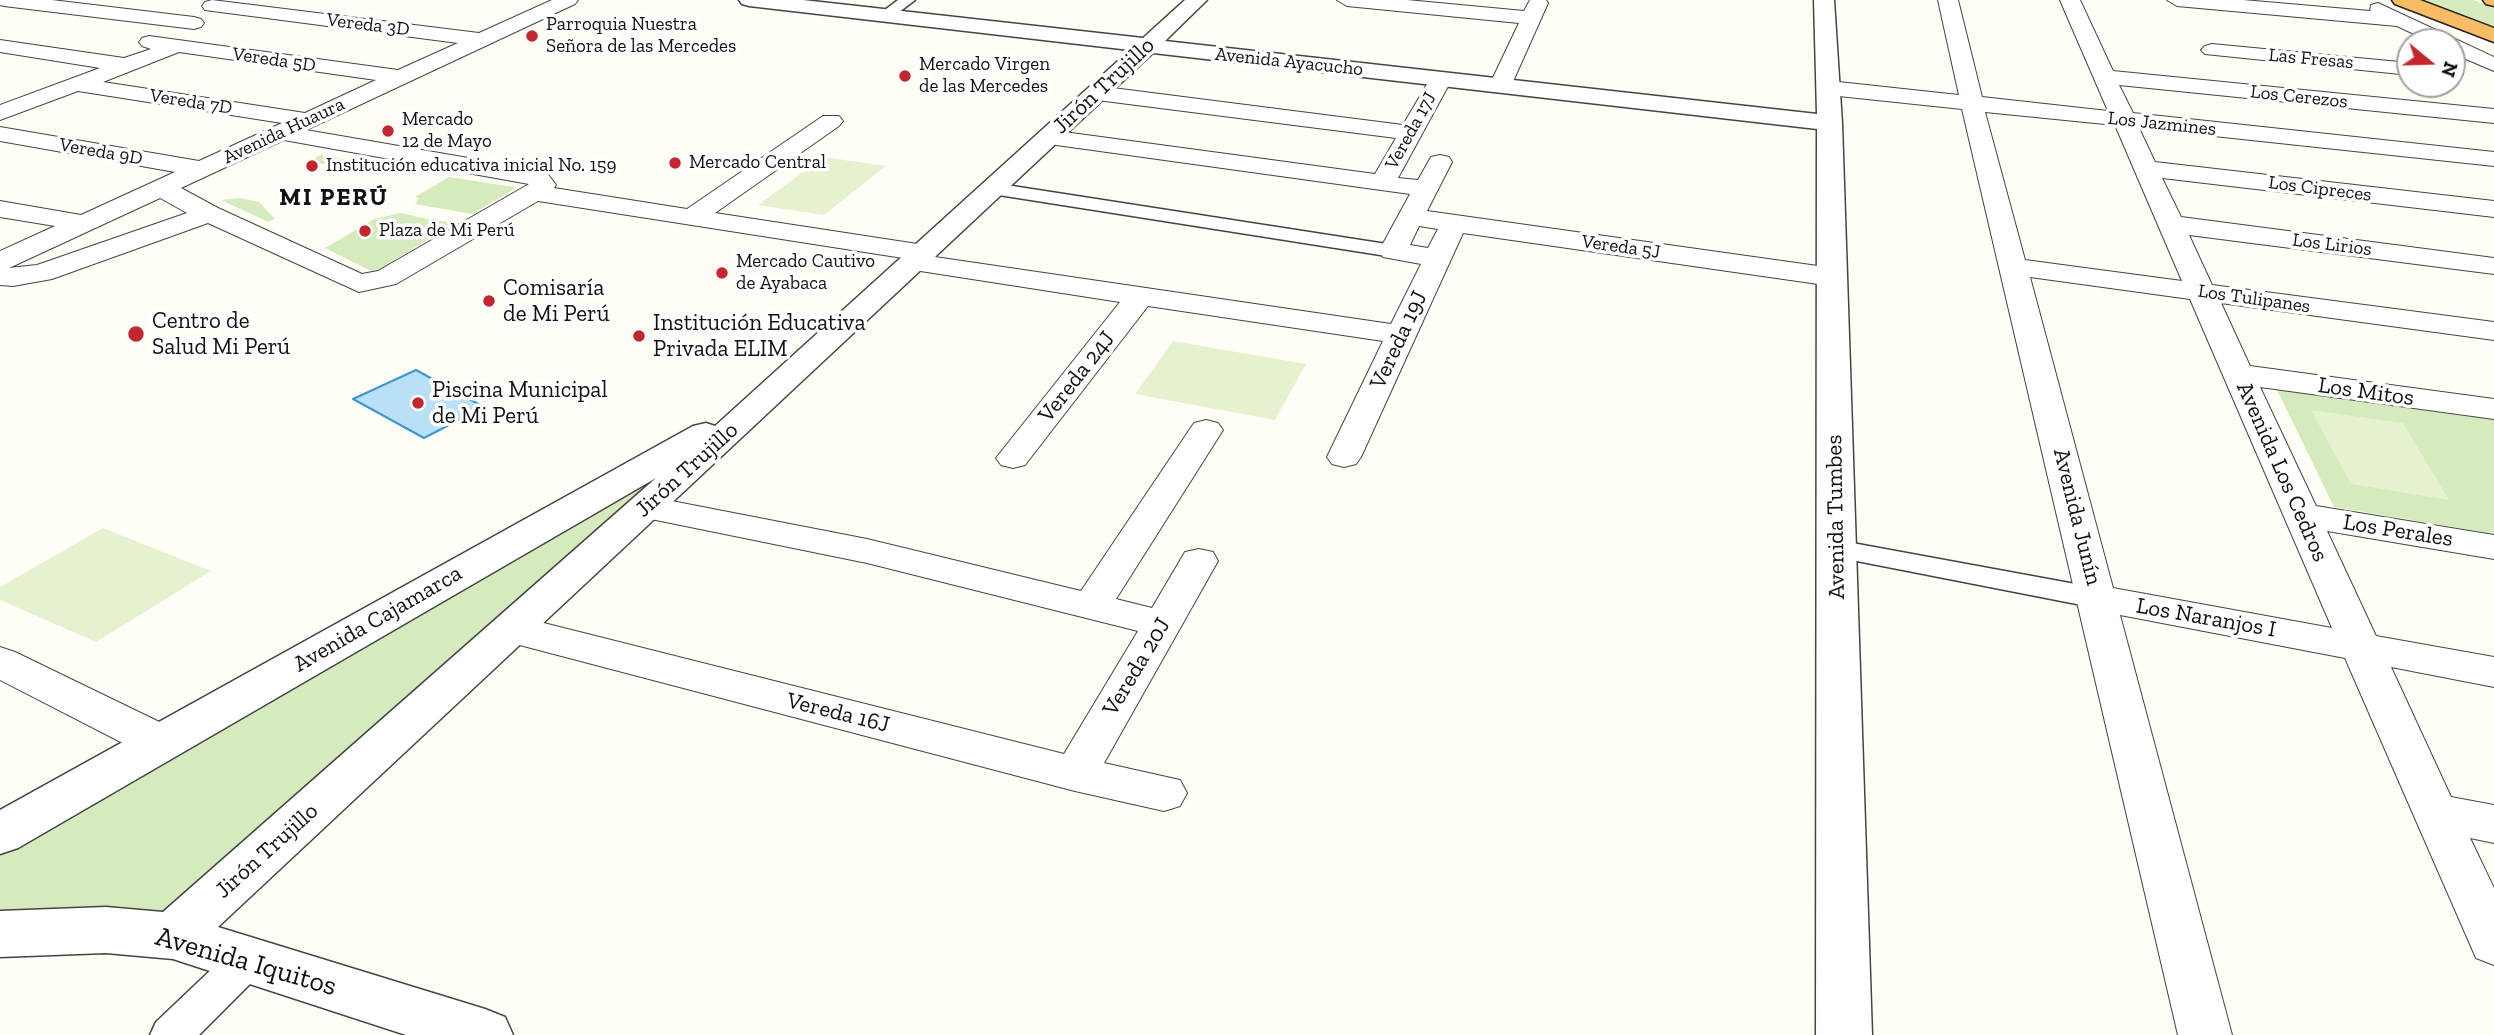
<!DOCTYPE html>
<meta charset="utf-8">
<style>
body{margin:0}
#map{position:relative;width:2494px;height:1035px;overflow:hidden;background:#fffdf5;font-family:"Zilla Slab",serif}
canvas{display:block}
.north{position:absolute;left:2396px;top:28px;width:70px;height:70px;box-sizing:border-box;background:#fff;border:2px solid #a0a0a0;border-radius:50%;rotate:109deg;font-size:19px;font-weight:700;line-height:28px;text-align:center;color:#111}
.north::after{content:'';display:block;margin:auto;width:24px;height:32px;background:#c4262e;clip-path:polygon(50% 0,100% 100%,50% 72%,0 100%)}
</style>
<div id="map">
<canvas width="2494" height="1035"></canvas>
<div class="north">N</div>
</div>
<script>
const ctx = document.querySelector('canvas').getContext('2d');
ctx.lineJoin = 'round';
function fillPath(path, color) {
  ctx.fillStyle = color;
  ctx.fill(path, 'evenodd');
}
function strokePath(path, color, width, dash) {
  ctx.strokeStyle = color;
  ctx.lineWidth = width;
  ctx.lineCap = dash ? 'butt' : 'round';
  ctx.setLineDash(dash || []);
  ctx.stroke(path);
}
function label(font, color, halo, rows, align = 'center') {
  ctx.font = font + ' "Zilla Slab",serif';
  ctx.lineWidth = 7;
  ctx.setLineDash([]);
  ctx.textBaseline = 'middle';
  ctx.strokeStyle = halo;
  ctx.fillStyle = color;
  for (const [text, x, y, turn = 0] of rows) {
    ctx.save();
    ctx.translate(x, y);
    ctx.rotate((+turn || 0) * Math.PI / 180);
    ctx.textAlign = isNaN(turn) ? turn : align;
    if (halo) ctx.strokeText(text, 0, 0);
    ctx.fillText(text, 0, 0);
    ctx.restore();
  }
}
fillPath(new Path2D(`
 M2416 0H2473L2494 8V27Z
 M321 155 387 167 374 174 314 162 315 158Z
 M449 177 513 187 515 189 472 214 415 204 419 198 415 197Z
 M240 198 259 202 275 219 268 222 221 200Z
 M401 213 436 221 456 222 378 270 371 271 325 248 374 219Z
 M2277 390 2494 420V534L2334 507Z
 M686 460 173 925H0V854L177 750Z`), '#d5ebbd');
fillPath(new Path2D(`
 M823 157 886 166 824 215 758 205Z
 M1173 341 1306 364 1275 420 1135 394Z
 M2311 410 2403 423 2449 500 2351 484Z
 M103 528 211 571 96 642 0 600V587Z`), '#e6f2cf');
const water = new Path2D(`
 M416 370 484 407 424 438 353 399Z`);
fillPath(water, '#b9e0f7');
strokePath(water, '#3f96cf', 2);
const pedestrian = new Path2D(`
 M898 0H915L890 19H880L877 16Z
 M993 183 1393 245 1400 247 1404 251 1400 255 1393 257 986 193 983 189Z
 M1836 540 2097 588 2108 591 2112 598 2108 605 2097 608 1826 555 1822 549 1826 543Z
 M249 942 263 947 269 959 263 971 199 1035H150L156 1022 235 947Z`);
const minor = new Path2D(`
 M0 0H52L194 17 201 19 204 23 201 27 194 29 4 6 0 5Z
 M212 0 479 33 552 0H578L575 4 306 130 538 170 547 173 556 185 554 188 687 209 823 116H839L843 121 839 126 715 213 924 245 934 247 938 253 935 257 1391 324 1421 264 1383 257 1379 251 1410 194 1049 144 1041 142 1037 137 1041 132 1049 130 1375 174 1396 138 1097 100 1089 98 1086 93 1089 88 1097 86 1403 125 1433 74H1449L1452 79 1398 178 1418 180 1431 157 1440 155 1449 157 1452 162 1427 211 1832 268 1842 271 1846 277 1842 283 1832 286 1463 233 1361 457 1356 464 1344 467 1332 464 1327 457 1383 341 1148 306 1025 465 1013 468 1001 465 996 458 1120 302 914 270 904 268 900 262 903 258 538 201 396 284 359 292 208 223 52 279 13 286 0 285V251L55 226 0 217V201L81 215 175 172 0 141V127L199 161 282 123 78 91 0 120V105L100 68 0 52V40L124 58 151 49 142 46 139 42 142 38 149 36 398 70 458 43 205 10 202 6 205 2ZM179 52 376 80 305 113 103 82ZM284 140 529 184 378 271 362 274 218 208 181 188ZM160 198 187 213 37 265 9 268ZM1419 226 1438 229 1428 248 1410 245Z
 M1337 0H1407L1524 11 1530 0H1546L1548 3 1511 86 1508 91H1492L1489 86 1519 23 1347 6Z
 M1938 0H1958L1982 97 2108 111 2060 0H2080L2113 71 2494 109V123L2119 85 2133 113 2494 152V166L2139 128 2155 162 2494 201V217L2162 178 2181 217 2494 258V274L2189 235 2212 285 2494 322V340L2221 303 2250 366 2494 399V419L2260 387 2316 506 2494 535V559L2327 531 2376 636 2494 657V687L2391 667 2451 797 2494 805V843L2470 838 2494 888V965L2476 958 2345 658 2120 615 2232 1035H2178L1962 109 1829 95 1821 93 1818 88 1821 83 1829 81 1959 95ZM1985 112 2115 125 2182 281 2025 260ZM2030 277 2190 299 2332 628 2113 588Z
 M2167 0H2243L2370 11 2371 5 2378 3 2494 57V71L2452 53V42H2431L2397 26 2177 6Z
 M2212 44 2410 63V75L2205 54 2201 50 2205 46Z
 M1206 420 1218 423 1223 430 1116 599 1152 608 1185 552 1199 549 1213 552 1218 561 1104 763 1180 780 1187 793 1180 806 1164 811 1075 791 512 643 498 639 492 629 498 619 512 615 1064 754 1138 631 867 563 646 518 633 515 628 507 633 499 646 496 867 539 1081 591 1194 423Z
 M0 647 15 652 178 731 184 743 178 755 162 759 146 755 0 680Z`);
const tertiary = new Path2D(`
 M739 0H803L1143 38 1185 0H1207L1165 41 1817 114 1814 0H1834L1842 123 1872 1035H1816L1817 129 1153 53 218 927 485 1009 505 1017 513 1035H406L173 959 106 953 0 957V911L106 907 163 912 656 478 18 848 0 854V810L693 426 706 423 715 426 1130 50 749 6 742 4Z`);
const trunk = new Path2D(`
 M2392 0H2420L2494 28V42L2395 4Z
 M2483 0H2494V6L2486 4Z`);
strokePath(pedestrian, '#444', 3);
strokePath(minor, '#444', 2);
strokePath(tertiary, '#444', 3);
strokePath(trunk, '#222', 3);
fillPath(pedestrian, '#fff');
fillPath(minor, '#fff');
fillPath(tertiary, '#fff');
fillPath(trunk, '#f7bc64');
for (const [x, y, r, color] of [
 [532,36,7,"#c4262e"],
 [905,76,7,"#c4262e"],
 [388,131,7,"#c4262e"],
 [675,163,7,"#c4262e"],
 [312,166,7,"#c4262e"],
 [365,231,7,"#c4262e"],
 [722,273,7,"#c4262e"],
 [489,301,7,"#c4262e"],
 [136,334,9,"#c4262e"],
 [639,336,7,"#c4262e"],
 [418,403,7,"#c4262e"]
]) {
  const dot = new Path2D();
  dot.arc(x, y, r, 0, 2 * Math.PI);
  ctx.fillStyle = color;
  ctx.fill(dot);
  strokePath(dot, '#fff', 2.5);
}
label('19px', '#111', '#fff', [
 ["Vereda 3D",368,25,7],
 ["Las Fresas",2311,59,5],
 ["Vereda 5D",274,60,8],
 ["Avenida Ayacucho",1289,62,6],
 ["Los Cerezos",2299,97,6],
 ["Vereda 7D",191,102,9],
 ["Los Jazmines",2162,124,6],
 ["Avenida Huaura",284,131,-25],
 ["Vereda 17J",1411,131,-61],
 ["Vereda 9D",101,152,10],
 ["Los Cipreces",2320,189,7],
 ["Los Lirios",2332,245,7],
 ["Vereda 5J",1621,247,8],
 ["Los Tulipanes",2254,299,8]
]);
label('19px', '#111', '#fff', [
 ["Parroquia Nuestra",546,25],
 ["Señora de las Mercedes",546,47],
 ["Mercado Virgen",919,65],
 ["de las Mercedes",919,87],
 ["Mercado",402,120],
 ["12 de Mayo",402,142],
 ["Mercado Central",689,163],
 ["Institución educativa inicial No. 159",326,166],
 ["Plaza de Mi Perú",379,231],
 ["Mercado Cautivo",736,262],
 ["de Ayabaca",736,284]
], 'left');
label('23px', '#111', '#fff', [
 ["Jirón Trujillo",1104,86,-43],
 ["Vereda 19J",1399,340,-65],
 ["Vereda 24J",1077,377,-52],
 ["Los Mitos",2366,392,8],
 ["Jirón Trujillo",687,470,-42],
 ["Avenida Los Cedros",2282,472,66],
 ["Avenida Tumbes",1836,517,-91],
 ["Avenida Junín",2077,517,76],
 ["Los Perales",2398,531,9],
 ["Los Naranjos I",2206,618,10],
 ["Avenida Cajamarca",378,619,-30],
 ["Vereda 20J",1137,667,-59],
 ["Vereda 16J",838,713,14],
 ["Jirón Trujillo",267,851,-42]
]);
label('23px', '#111', '#fff', [
 ["Comisaría",503,288],
 ["de Mi Perú",503,314],
 ["Centro de",152,321],
 ["Salud Mi Perú",152,347],
 ["Institución Educativa",653,323],
 ["Privada ELIM",653,349],
 ["Piscina Municipal",432,390],
 ["de Mi Perú",432,416]
], 'left');
ctx.letterSpacing = '2px';
label('bold 24px', '#111', '#fff', [
 ["MI PERÚ",334,198]
]);
ctx.letterSpacing = '0px';
label('28px', '#111', '#fff', [
 ["Avenida Iquitos",246,962,16]
]);
</script>
